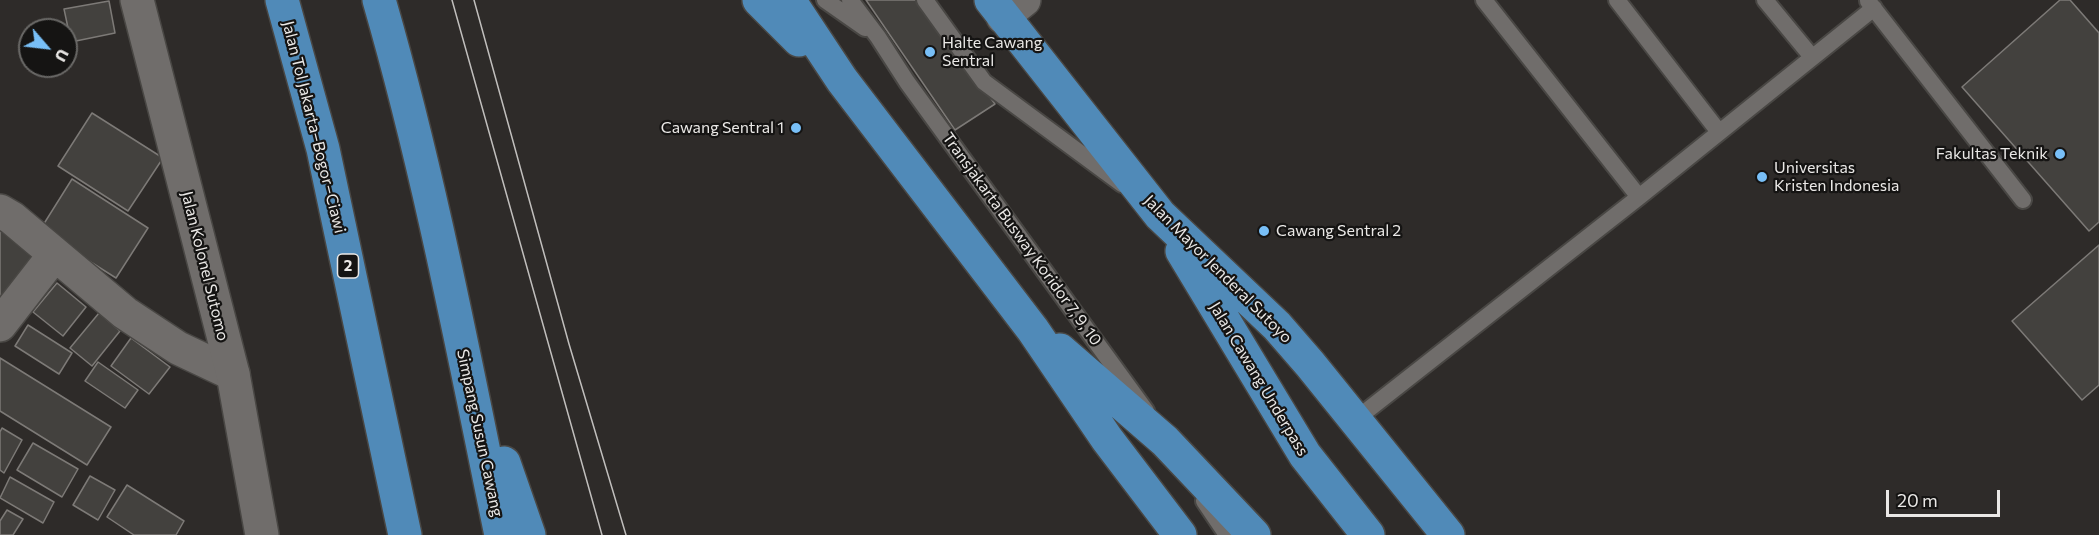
<!DOCTYPE html>
<meta charset="utf-8">
<style>
body{margin:0}
#map{position:relative;width:2099px;height:535px;overflow:hidden;background:#2e2b29;font-family:Commissioner,sans-serif}
canvas{display:block}
.north{position:absolute;left:18px;top:18px;width:60px;height:60px;box-sizing:border-box;background:#151413;border:2px solid #6a6967;border-radius:50%;rotate:118deg;font-size:16px;font-weight:700;line-height:24px;text-align:center;color:#eae8e6}
.north::after{content:'';display:block;margin:auto;width:21px;height:27px;background:#78bff7;clip-path:polygon(50% 0,100% 100%,50% 72%,0 100%)}
.scale{position:absolute;left:1886px;top:490px;width:114px;height:27px;box-sizing:border-box;border:3px solid #eae8e6;border-top:0;padding-left:8px;font-size:18px;line-height:21px;white-space:nowrap;color:#eae8e6;-webkit-text-stroke:4px #151413;paint-order:stroke}
</style>
<div id="map">
<canvas width="2099" height="535"></canvas>
<div class="north">U</div>
<div class="scale">20 m</div>
</div>
<script>
const ctx = document.querySelector('canvas').getContext('2d');
ctx.lineJoin = 'round';
function fillPath(path, color) {
  ctx.fillStyle = color;
  ctx.fill(path, 'evenodd');
}
function strokePath(path, color, width, dash) {
  ctx.strokeStyle = color;
  ctx.lineWidth = width;
  ctx.lineCap = dash ? 'butt' : 'round';
  ctx.setLineDash(dash || []);
  ctx.stroke(path);
}
function label(font, color, halo, rows, align = 'center') {
  ctx.font = font + ' Commissioner,sans-serif';
  ctx.lineWidth = 4.5;
  ctx.setLineDash([]);
  ctx.textBaseline = 'middle';
  ctx.strokeStyle = halo;
  ctx.fillStyle = color;
  for (const [text, x, y, turn = 0] of rows) {
    ctx.save();
    ctx.translate(x, y);
    ctx.rotate((+turn || 0) * Math.PI / 180);
    ctx.textAlign = isNaN(turn) ? turn : align;
    if (halo) ctx.strokeText(text, 0, 0);
    ctx.fillText(text, 0, 0);
    ctx.restore();
  }
}
const building = new Path2D(`
 M866 0H920L995 104 955 130Z
 M2060 0H2070L2099 33V222L2089 231 1962 87Z
 M109 1 115 33 71 42 64 9Z
 M92 113 163 158 128 211 58 166Z
 M72 179 148 228 116 278 40 230Z
 M3 227 47 263 11 306 0 297V230Z
 M2099 245V385L2082 400 2012 321Z
 M57 283 86 307 63 336 33 312Z
 M99 313 120 331 92 366 70 348Z
 M28 325 72 353 59 374 15 346Z
 M131 338 170 367 149 394 111 366Z
 M0 358 111 427 87 465 0 411Z
 M98 362 138 390 125 408 85 381Z
 M2 428 22 440 4 473 0 470V432Z
 M33 443 78 469 62 497 17 470Z
 M90 476 115 490 98 520 73 505Z
 M10 477 54 502 43 523 0 498Z
 M127 485 184 521 176 535H134L107 517Z
 M7 510 23 519 13 535H0V521Z`);
fillPath(building, '#43413e');
strokePath(building, '#7d7a77', 1.5);
const lane = new Path2D(`
 M825 0 865 28
 M850 0 878 37 907 82 1146 411
 M925 0 984 82 1122 184
 M1484 0 1639 197
 M1617 0 1719 132
 M1765 0 1812 57
 M1868 1 2023 200
 M1355 420 1639 197 1874 8
 M1204 501 1227 535`);
const street = new Path2D(`
 M1003 17 1024 0
 M0 211 12 218 125 313 178 348 233 374
 M0 325 55 254`);
const secondary = new Path2D(`
 M137 0 233 374 262 535`);
const highway = new Path2D(`
 M282 0 323 149 405 535
 M379 0C430 176 464 356 501 535
 M759 0 799 40
 M789 0 842 80 1033 330 1107 439 1180 535
 M991 0 1160 215 1277 326 1310 364 1448 535
 M1182 251 1305 455 1368 535
 M1060 350 1165 441 1254 535
 M504 463 529 535`);
strokePath(lane, '#494744', 20);
strokePath(street, '#494744', 36);
strokePath(secondary, '#494744', 36);
strokePath(highway, '#494744', 36);
strokePath(lane, '#706d6b', 16);
strokePath(street, '#706d6b', 33);
strokePath(secondary, '#706d6b', 33);
strokePath(highway, '#508ab8', 33);
strokePath(new Path2D(`
 M452 0 602 535
 M474 0 569 344 626 535`), '#c1bfbd', 1.5);
for (const [x, y, r, color] of [
 [930,52,6,"#78bff7"],
 [796,128,6,"#78bff7"],
 [2060,154,6,"#78bff7"],
 [1762,177,6,"#78bff7"],
 [1264,231,6,"#78bff7"]
]) {
  const dot = new Path2D();
  dot.arc(x, y, r, 0, 2 * Math.PI);
  ctx.fillStyle = color;
  ctx.fill(dot);
  strokePath(dot, '#151413', 2);
}
for (const [x, y, w] of [
 [348,266,21]
]) {
  const box = new Path2D();
  box.roundRect(x - w / 2, y - 12, w, 24, 4.5);
  ctx.fillStyle = '#151413';
  ctx.fill(box);
  strokePath(box, '#eae8e6', 1.5);
}
label('bold 15px', '#eae8e6', null, [
 ["2",348,266]
]);
label('16px', '#eae8e6', '#151413', [
 ["Halte Cawang",942,43],
 ["Sentral",942,61],
 ["Cawang Sentral 1",784,128,"right"],
 ["Fakultas Teknik",2048,154,"right"],
 ["Universitas",1774,168],
 ["Kristen Indonesia",1774,186],
 ["Cawang Sentral 2",1276,231]
], 'left');
label('16px', '#eae8e6', '#151413', [
 ["Jalan Tol Jakarta–Bogor–Ciawi",314,127,76],
 ["Transjakarta Busway Koridor 7, 9, 10",1022,239,54],
 ["Jalan Kolonel Sutomo",205,266,76],
 ["Jalan Mayor Jenderal Sutoyo",1218,269,45],
 ["Jalan Cawang Underpass",1259,379,59],
 ["Simpang Susun Cawang",480,433,78]
]);
</script>
